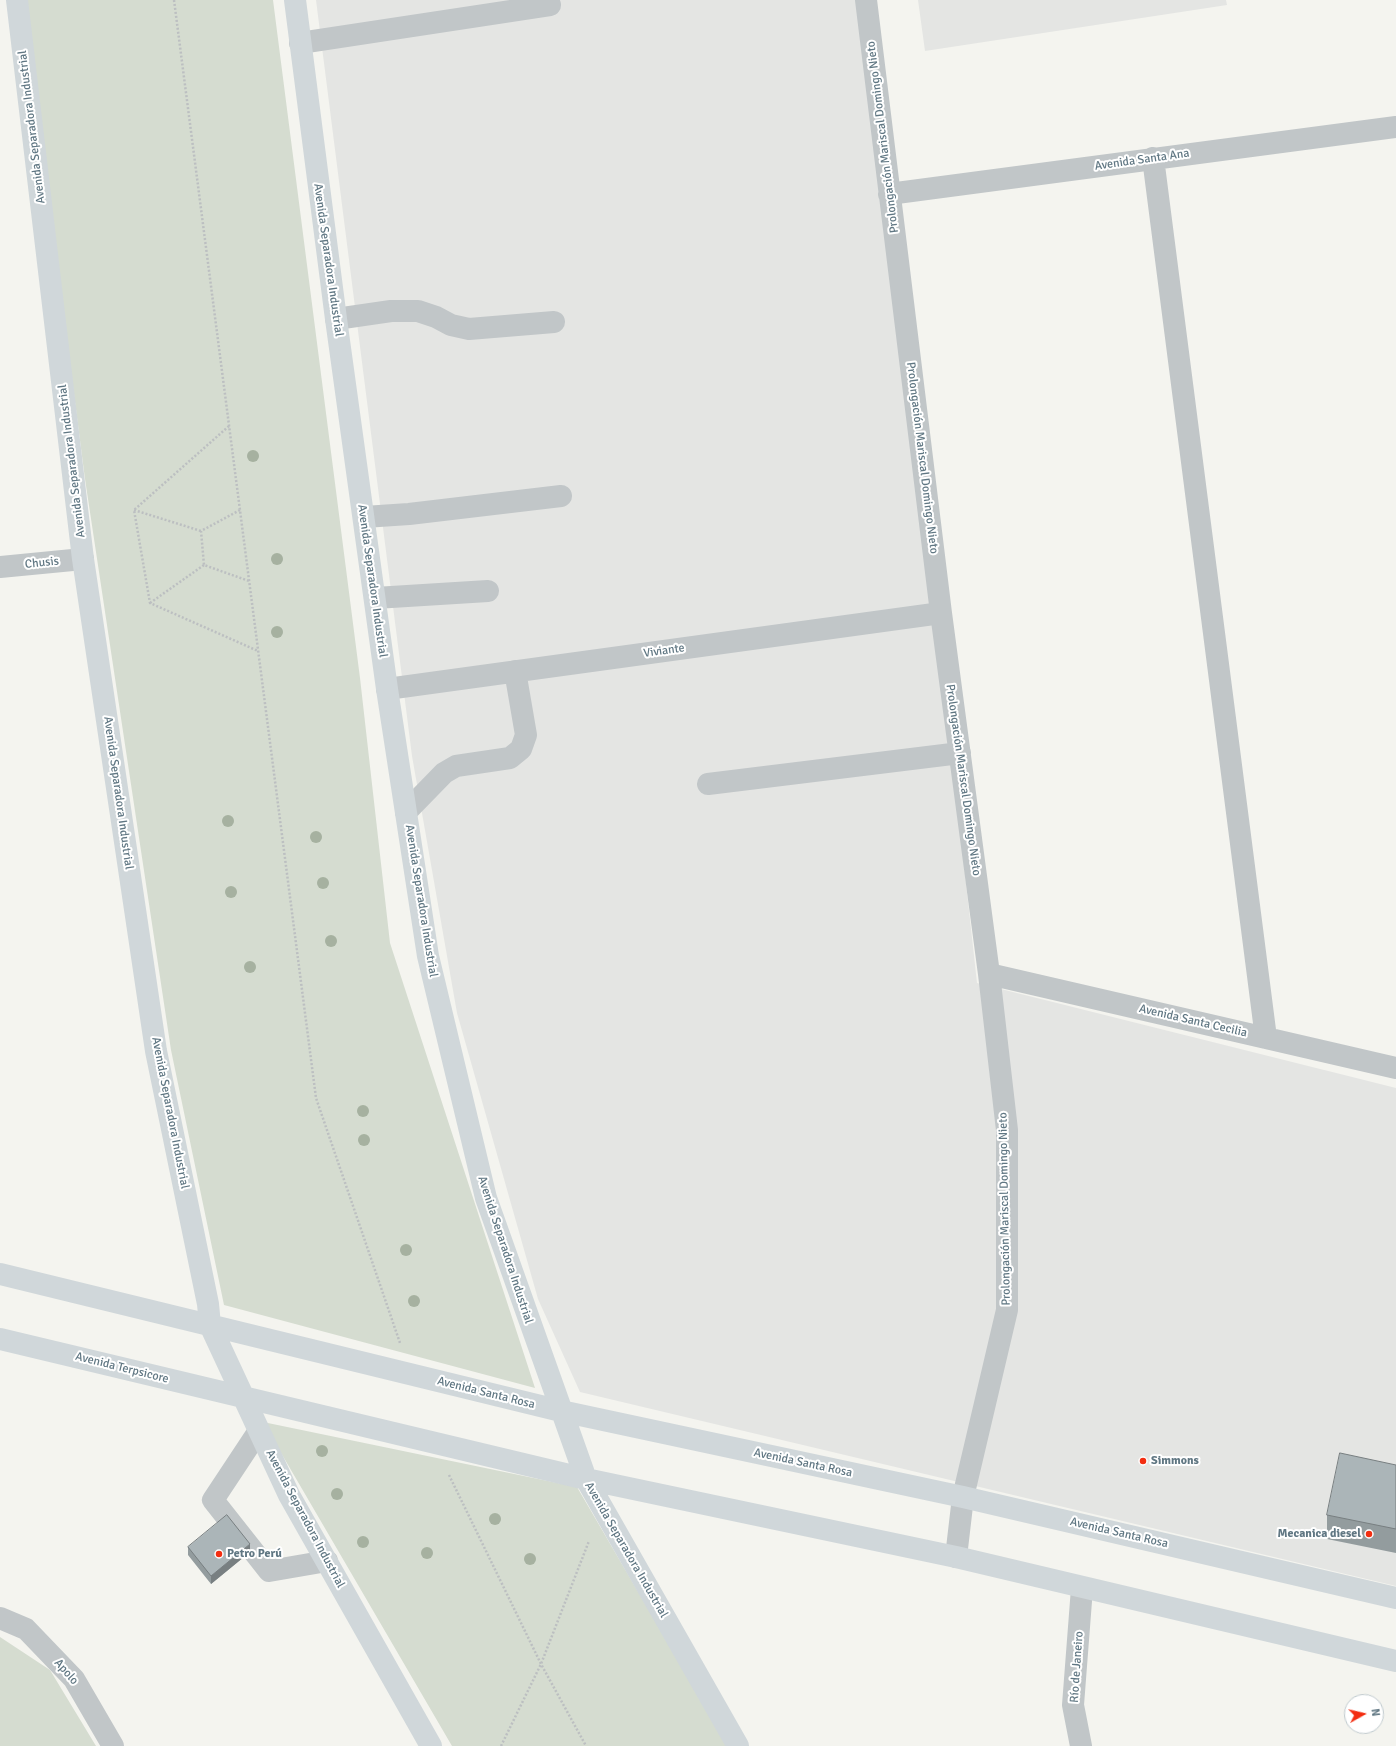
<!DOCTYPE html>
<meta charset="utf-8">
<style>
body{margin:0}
#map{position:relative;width:1396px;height:1746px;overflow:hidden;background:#f4f4ef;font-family:Signika,sans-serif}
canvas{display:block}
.north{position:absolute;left:1344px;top:1694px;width:40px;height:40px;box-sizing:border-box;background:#fff;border:1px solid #bfc9cd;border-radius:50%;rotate:82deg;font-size:11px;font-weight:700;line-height:16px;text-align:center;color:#607783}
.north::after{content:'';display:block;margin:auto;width:14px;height:18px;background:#f32d10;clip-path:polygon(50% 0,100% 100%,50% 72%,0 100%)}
</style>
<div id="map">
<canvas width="1396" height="1746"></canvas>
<div class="north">N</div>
</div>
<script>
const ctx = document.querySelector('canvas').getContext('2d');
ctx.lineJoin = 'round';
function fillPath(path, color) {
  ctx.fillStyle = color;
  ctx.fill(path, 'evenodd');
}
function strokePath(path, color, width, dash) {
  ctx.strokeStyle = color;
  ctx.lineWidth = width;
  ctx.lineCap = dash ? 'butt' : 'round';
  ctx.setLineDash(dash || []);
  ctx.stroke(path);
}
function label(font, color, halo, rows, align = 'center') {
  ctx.font = font + ' Signika,sans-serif';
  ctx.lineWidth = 4;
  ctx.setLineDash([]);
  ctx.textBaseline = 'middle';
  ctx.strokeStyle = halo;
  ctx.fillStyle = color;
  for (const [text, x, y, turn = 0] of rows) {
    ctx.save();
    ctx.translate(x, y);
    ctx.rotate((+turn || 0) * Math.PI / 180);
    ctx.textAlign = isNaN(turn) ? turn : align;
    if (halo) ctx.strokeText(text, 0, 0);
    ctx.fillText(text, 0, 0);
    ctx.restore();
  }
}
fillPath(new Path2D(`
 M316 0H864L942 665 977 983 1396 1088V1586L580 1392 538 1299 457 1013 412 756Z
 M918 0H1226L1227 5 925 51Z`), '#e4e5e3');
fillPath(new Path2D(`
 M23 0H273L360 678 390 943 535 1388 224 1305 171 1050 85 479Z
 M263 1422 577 1487 728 1746H452Z
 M0 1637 50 1670 96 1746H0Z`), '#d5dcd0');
strokePath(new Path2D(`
 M174 0 316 1098 400 1343
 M229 426 134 510 150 603 258 651
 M134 510 201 531
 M240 510 201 531 204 565 249 581
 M150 603 204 565
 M449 1475 541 1664 586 1746
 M501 1746 541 1664 589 1541`), '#bcbfc1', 2.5, [2, 2]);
strokePath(new Path2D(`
 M866 0 941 613 989 974 1007 1130V1310L963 1497 956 1557
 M300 43 550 5
 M1153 158 1266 1038
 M889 194 1396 127
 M336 319 391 311H418L436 317 451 325 469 329 554 322
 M364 517 409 514 561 496
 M0 567 83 559
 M375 598 488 591
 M387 689 941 613
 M708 784 960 753
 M406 812 444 773 456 766 510 758 521 749 526 735 515 671
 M989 974 1396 1068
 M258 1432 213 1500 269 1571 327 1561
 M0 1618 26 1629 74 1679 113 1746
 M1081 1746 1073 1705 1082 1588`), '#c1c6c8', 22);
strokePath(new Path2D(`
 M17 0 83 559 156 1051 208 1304 210 1325 289 1495 431 1746
 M295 0 336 319 387 689 428 956 486 1198 586 1479 738 1746
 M0 1274 561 1411 963 1497 1396 1598
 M0 1339 586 1479 956 1557 1396 1661`), '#d0d7da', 22);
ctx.fillStyle = '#a6b1a0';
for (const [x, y] of [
 [253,456],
 [277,559],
 [277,632],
 [228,821],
 [316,837],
 [323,883],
 [231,892],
 [331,941],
 [250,967],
 [363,1111],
 [364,1140],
 [406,1250],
 [414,1301],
 [322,1451],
 [337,1494],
 [495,1519],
 [363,1542],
 [427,1553],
 [530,1559]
]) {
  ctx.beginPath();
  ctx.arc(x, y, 6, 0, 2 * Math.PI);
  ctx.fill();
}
fillPath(new Path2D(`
 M1396 1465V1553L1327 1539V1515Z
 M188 1547 250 1552 211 1584 188 1555Z`), '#939c9e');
fillPath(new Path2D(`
 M250 1544V1552L211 1584V1576Z`), '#787f81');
const building = new Path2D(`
 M1340 1453 1396 1465V1529L1327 1515Z
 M227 1515 250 1544 211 1576 188 1547Z`);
fillPath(building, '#abb5b8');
strokePath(building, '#787f81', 1);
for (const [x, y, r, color] of [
 [1143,1461,4,"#f32d10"],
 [1369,1534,4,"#f32d10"],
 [219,1554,4,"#f32d10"]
]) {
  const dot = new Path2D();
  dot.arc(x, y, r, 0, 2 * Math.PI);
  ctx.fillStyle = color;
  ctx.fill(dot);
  strokePath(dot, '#fff', 1.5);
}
label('12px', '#607783', '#fff', [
 ["Avenida Separadora Industrial",32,127,-97],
 ["Prolongación Mariscal Domingo Nieto",883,137,-97],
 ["Avenida Santa Ana",1142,160,-8],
 ["Avenida Separadora Industrial",328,260,82],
 ["Prolongación Mariscal Domingo Nieto",922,458,83],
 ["Avenida Separadora Industrial",72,461,-97],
 ["Chusis",42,563,-6],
 ["Avenida Separadora Industrial",372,581,82],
 ["Viviante",664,651,-8],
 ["Prolongación Mariscal Domingo Nieto",963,780,82],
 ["Avenida Separadora Industrial",118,793,82],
 ["Avenida Separadora Industrial",421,901,81],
 ["Avenida Santa Cecilia",1193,1021,13],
 ["Avenida Separadora Industrial",170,1113,79],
 ["Prolongación Mariscal Domingo Nieto",1005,1209,-91],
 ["Avenida Separadora Industrial",505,1250,72],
 ["Avenida Terpsicore",122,1368,14],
 ["Avenida Santa Rosa",486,1393,14],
 ["Avenida Santa Rosa",803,1463,12],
 ["Avenida Separadora Industrial",305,1519,62],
 ["Avenida Santa Rosa",1119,1533,13],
 ["Avenida Separadora Industrial",626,1550,60],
 ["Río de Janeiro",1077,1667,-86],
 ["Apolo",66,1672,49]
]);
label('bold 12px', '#607783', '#fff', [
 ["Simmons",1151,1461],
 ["Mecanica diesel",1361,1534,"right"],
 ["Petro Perú",227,1554]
], 'left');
</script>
